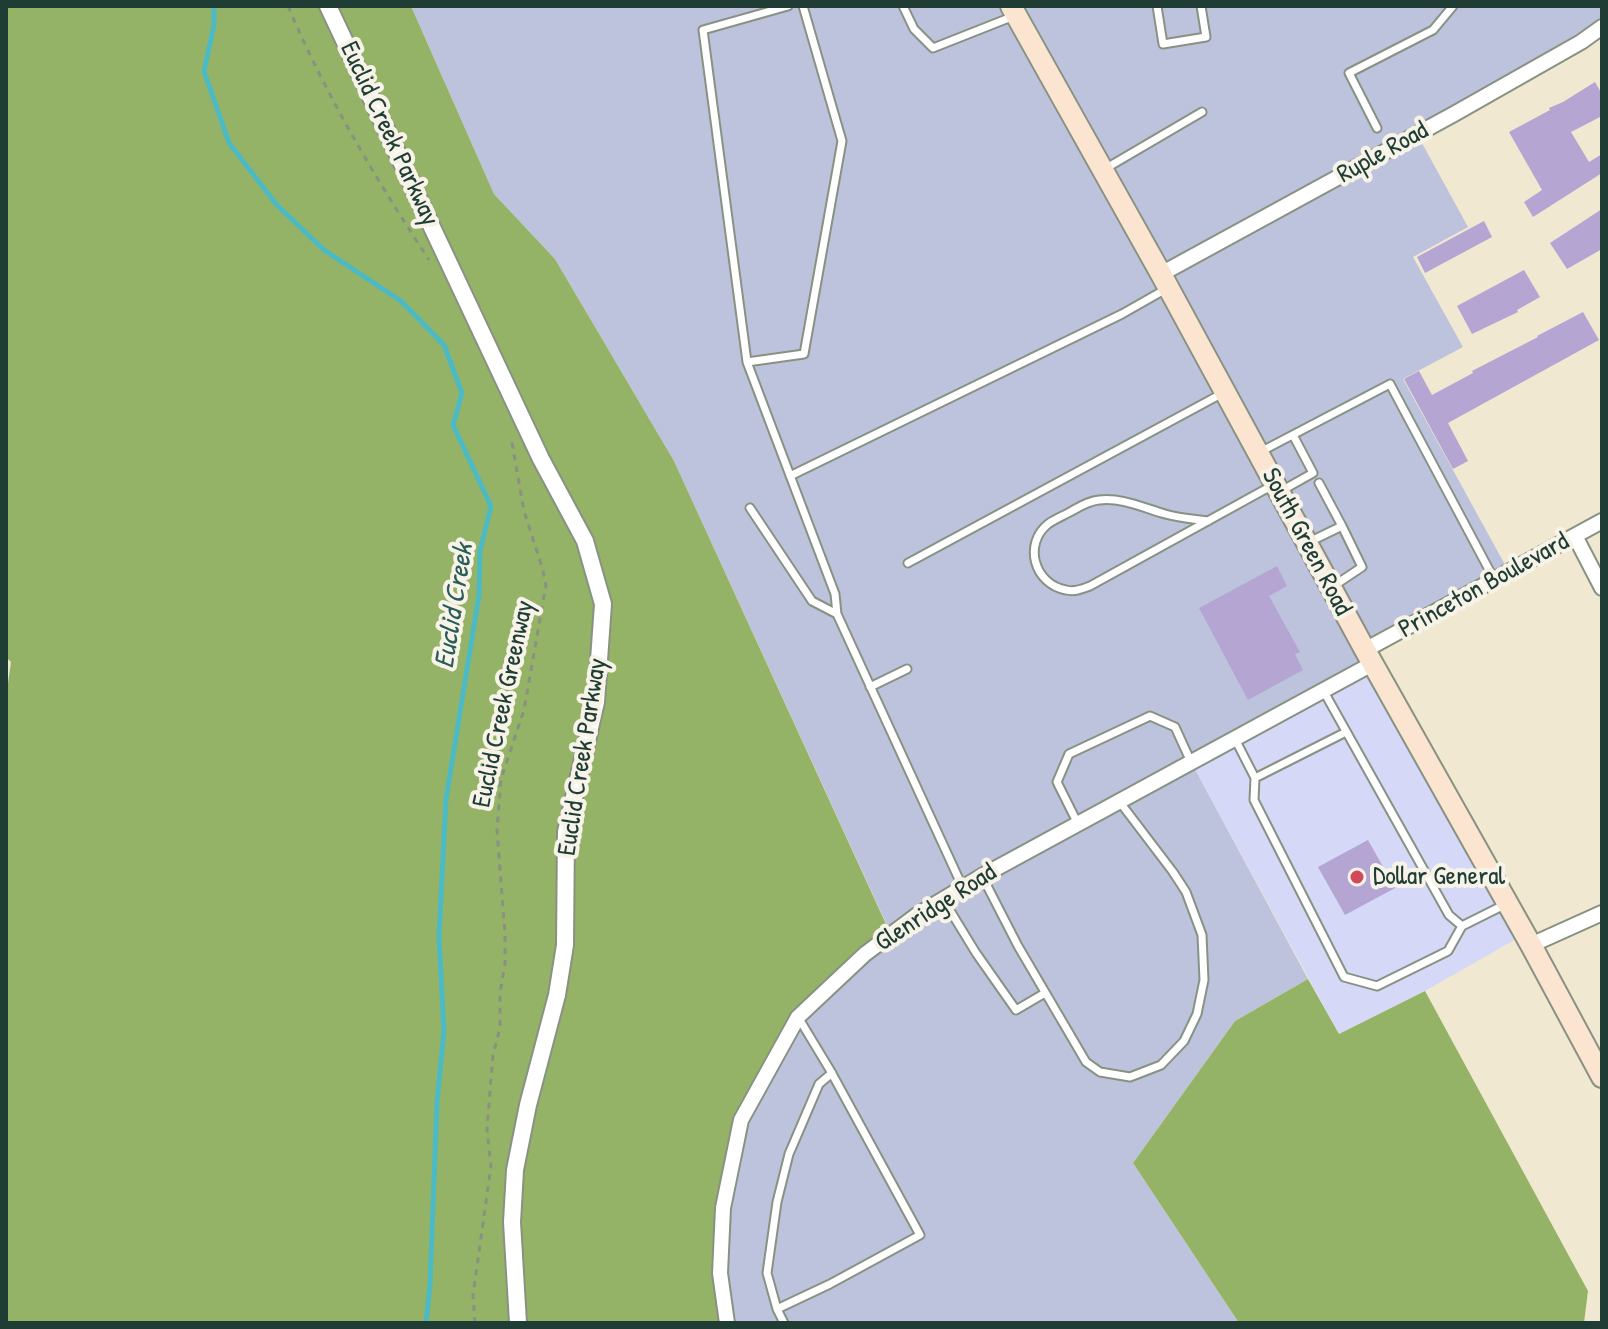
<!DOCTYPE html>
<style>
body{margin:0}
#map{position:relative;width:1608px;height:1329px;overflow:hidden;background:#f0e8d0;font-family:"Patrick Hand",sans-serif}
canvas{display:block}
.frame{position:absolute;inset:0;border:8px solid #1f3d34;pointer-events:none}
</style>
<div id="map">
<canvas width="1608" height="1329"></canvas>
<div class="frame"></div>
</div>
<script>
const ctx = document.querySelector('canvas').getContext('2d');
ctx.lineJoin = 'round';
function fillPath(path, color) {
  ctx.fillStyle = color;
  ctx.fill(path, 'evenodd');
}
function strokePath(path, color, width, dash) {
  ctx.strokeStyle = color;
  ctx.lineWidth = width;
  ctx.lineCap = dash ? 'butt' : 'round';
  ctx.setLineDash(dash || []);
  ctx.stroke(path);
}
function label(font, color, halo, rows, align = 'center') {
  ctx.font = font + ' "Patrick Hand",sans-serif';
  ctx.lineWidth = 8;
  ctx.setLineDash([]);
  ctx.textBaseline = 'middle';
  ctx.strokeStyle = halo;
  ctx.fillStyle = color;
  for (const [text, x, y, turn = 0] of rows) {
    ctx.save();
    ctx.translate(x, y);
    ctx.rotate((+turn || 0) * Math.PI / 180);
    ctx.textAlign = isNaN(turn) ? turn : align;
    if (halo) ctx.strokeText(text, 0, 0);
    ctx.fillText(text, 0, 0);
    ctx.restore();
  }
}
fillPath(new Path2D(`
 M1372 664 1525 934 1425 991 1339 1034 1191 762Z`), '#d6d8f8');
fillPath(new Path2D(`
 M411 6H1602V27L1417 134 1468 227 1413 257 1463 347 1403 379 1509 572 1365 650 1372 664 1191 762 1308 979 1235 1021 1133 1163 1239 1323H727L720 1273 741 1120 798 1017 891 934 674 461 555 259 494 194Z`), '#bec3dd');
fillPath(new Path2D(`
 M6 6H411L494 194 555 259 674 461 891 935 798 1017 741 1120 723 1208 727 1323H6V697L11 662 6 657Z
 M1308 979 1339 1034 1425 991 1588 1291 1584 1323H1239L1133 1163 1235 1021Z`), '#95b366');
strokePath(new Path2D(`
 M214 6V25L204 71 229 143 277 205 324 250 401 301 444 345 462 393 453 425 491 506 480 551 479 595 446 799 439 937 444 1031 437 1102 430 1285 426 1323`), '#4cbac5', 5);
fillPath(new Path2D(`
 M1595 82 1602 94V116L1571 132 1589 162 1602 154V173L1533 217 1524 202 1542 190 1509 132 1550 110 1549 108 1563 102Z
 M1602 209V249L1567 269 1550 243Z
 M1484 221 1492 237 1425 273 1417 257Z
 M1524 270 1540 297 1517 310 1518 312 1472 334 1457 306Z
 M1583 312 1599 340 1448 423 1468 461 1453 469 1404 379 1419 371 1432 395 1473 373 1472 371 1538 337 1537 336Z
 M1277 566 1287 586 1269 596 1300 652 1295 654 1303 670 1248 700 1199 608Z
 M1368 840 1395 888 1345 915 1318 867Z`), '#b4a5d3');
const service = new Path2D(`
 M788 6 703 30 747 362 835 594 837 614 963 888
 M903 6 914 29 933 48 1014 16
 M1157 6 1163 44 1206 37 1201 6
 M1377 128 1349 73 1433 30 1453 6
 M1103 170 1202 112
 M747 362 804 354 842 141 803 6
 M1260 452 1390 384 1494 579
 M790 476 1122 314 1166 289
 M1281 491 1313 473 1293 435
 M750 508 812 601 837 614
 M1208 521C1193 519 1179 518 1165 514 1144 508 1121 497 1099 500 1088 501 1079 507 1070 512 1063 516 1055 519 1048 524 1023 544 1034 584 1066 590 1075 592 1082 589 1090 586L1273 485
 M1309 542 1342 526 1319 483
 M908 563 1223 393
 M1332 587 1362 567 1342 526
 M870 687 907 669
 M1323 690 1449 915 1462 926 1506 904
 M1235 739 1255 778 1346 732
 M1255 778 1254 800 1344 977 1377 986 1448 951 1462 926
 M1078 824 1057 782 1069 754 1150 716 1175 727 1191 762
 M982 876 1018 946 1086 1062 1100 1072 1130 1077 1161 1065 1184 1041 1197 1014 1204 980 1202 935 1186 892 1173 872 1119 801
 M943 899 976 953 1016 1010 1045 993
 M777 1309 767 1273 777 1202 789 1154 819 1084 832 1073
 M784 1323 777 1309 830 1284 920 1235 830 1070 798 1017`);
const minor = new Path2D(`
 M1161 274 1454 114 1581 42 1602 27
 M1575 536 1602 588
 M1365 650 1602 521
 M1531 945 1602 913
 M727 1323 720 1273 723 1208 741 1120 798 1017 865 954 917 915 982 876 1372 664`);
const tertiary = new Path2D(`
 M328 6 541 459 585 541 603 604 596 702 566 832 565 945 557 995 528 1105 515 1170 512 1222 518 1323`);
const secondary = new Path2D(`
 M1011 6 1161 274 1365 650 1531 945 1602 1077`);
strokePath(service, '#889282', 11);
strokePath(minor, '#889282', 18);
strokePath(tertiary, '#889282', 20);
strokePath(secondary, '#889282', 24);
strokePath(new Path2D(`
 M288 6C326 96 376 179 429 260
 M475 1323 473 1295 491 1166 487 1130 491 1078 493 1055 500 1028V993L505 964V934L497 830 501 779 524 710 546 585 542 567 524 511 511 437`), '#889282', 3, [6, 6]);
strokePath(service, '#fff', 7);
strokePath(minor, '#fff', 14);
strokePath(tertiary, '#fff', 16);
strokePath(secondary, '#fce5d0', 20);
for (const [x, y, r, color] of [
 [1357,877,8,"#d1495b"]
]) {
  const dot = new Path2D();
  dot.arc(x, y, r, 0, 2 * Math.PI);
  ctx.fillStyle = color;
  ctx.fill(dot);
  strokePath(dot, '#f7f3e8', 3);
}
label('26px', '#1f3d34', '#f7f3e8', [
 ["Euclid Creek Parkway",389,134,65],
 ["Ruple Road",1383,153,-29],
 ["South Green Road",1306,542,62],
 ["Princeton Boulevard",1484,586,-29],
 ["Euclid Creek Greenway",504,704,-78],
 ["Euclid Creek Parkway",583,757,-81],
 ["Glenridge Road",936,908,-33]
]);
label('26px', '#1f3d34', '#f7f3e8', [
 ["Dollar General",1373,877]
], 'left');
label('italic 28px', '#2a5c58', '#f7f3e8', [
 ["Euclid Creek",455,606,-81]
]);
</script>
